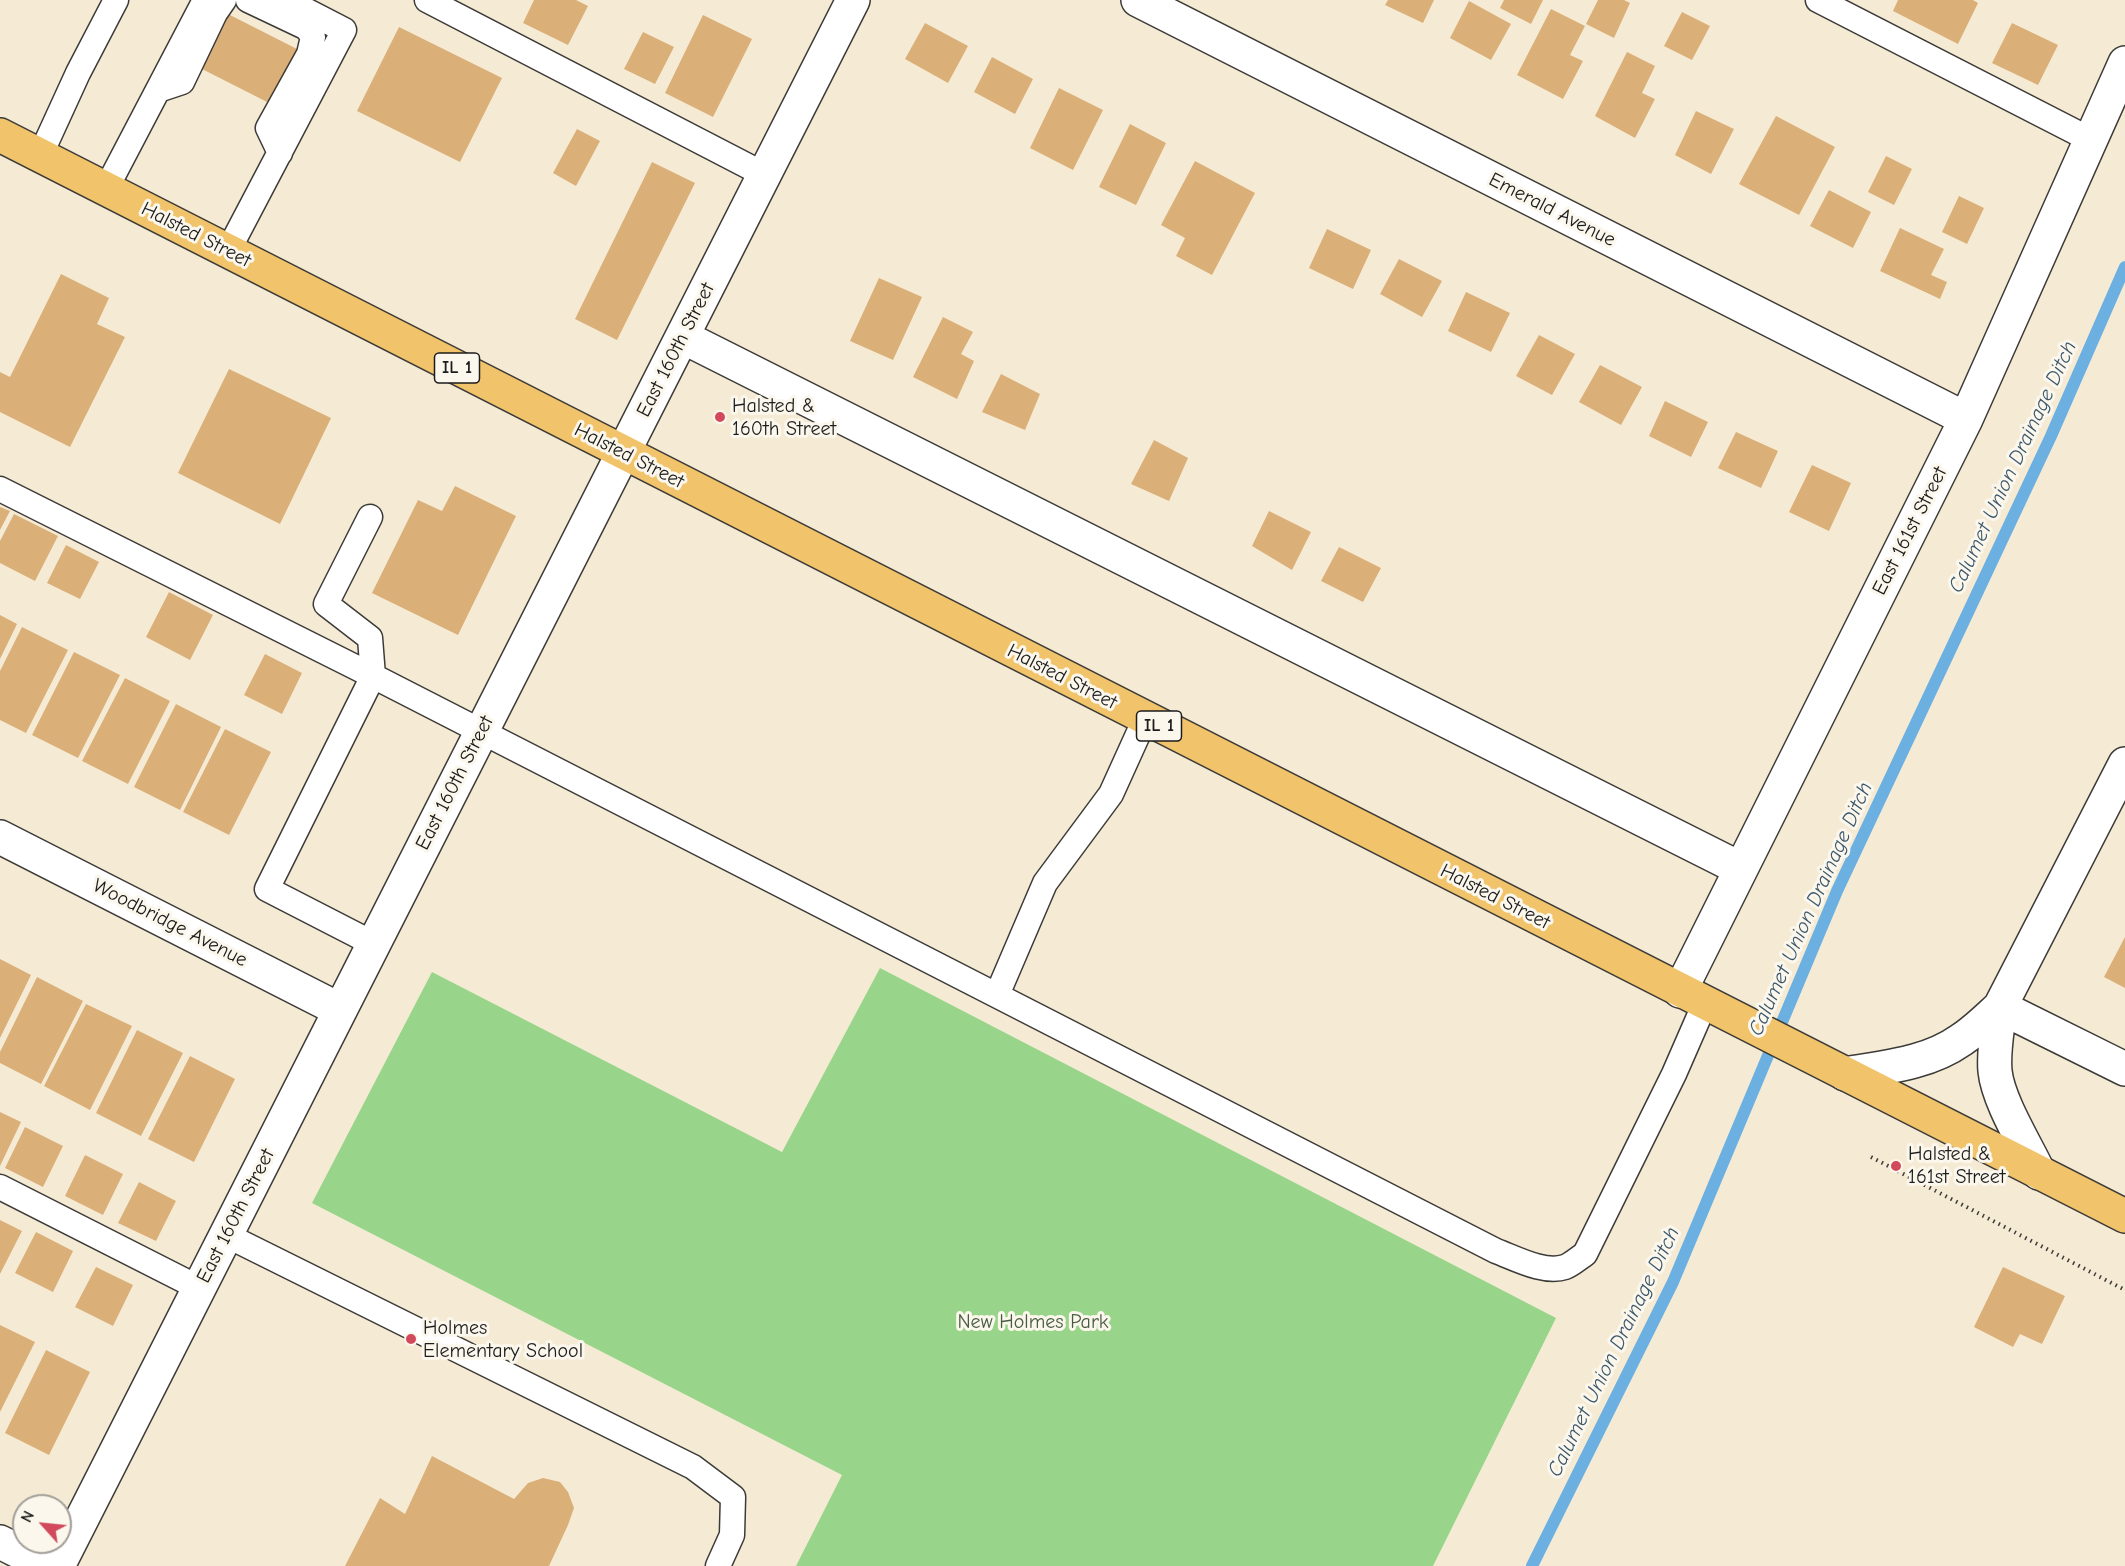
<!DOCTYPE html>
<style>
body{margin:0}
#map{position:relative;width:2125px;height:1566px;overflow:hidden;background:#f5ebd5;font-family:"Comic Neue",sans-serif}
canvas{display:block}
.north{position:absolute;left:12px;top:1494px;width:60px;height:60px;box-sizing:border-box;background:#fbf7ec;border:2px solid #a29f99;border-radius:50%;rotate:297deg;font-size:16px;font-weight:700;line-height:24px;text-align:center;color:#1c1c1c}
.north::after{content:'';display:block;margin:auto;width:21px;height:27px;background:#d1495b;clip-path:polygon(50% 0,100% 100%,50% 72%,0 100%)}
</style>
<div id="map">
<canvas width="2125" height="1566"></canvas>
<div class="north">N</div>
</div>
<script>
const ctx = document.querySelector('canvas').getContext('2d');
ctx.lineJoin = 'round';
function fillPath(path, color) {
  ctx.fillStyle = color;
  ctx.fill(path, 'evenodd');
}
function strokePath(path, color, width, dash) {
  ctx.strokeStyle = color;
  ctx.lineWidth = width;
  ctx.lineCap = dash ? 'butt' : 'round';
  ctx.setLineDash(dash || []);
  ctx.stroke(path);
}
function label(font, color, halo, rows, align = 'center') {
  ctx.font = font + ' "Comic Neue",sans-serif';
  ctx.lineWidth = 6;
  ctx.setLineDash([]);
  ctx.textBaseline = 'middle';
  ctx.strokeStyle = halo;
  ctx.fillStyle = color;
  for (const [text, x, y, turn = 0] of rows) {
    ctx.save();
    ctx.translate(x, y);
    ctx.rotate((+turn || 0) * Math.PI / 180);
    ctx.textAlign = isNaN(turn) ? turn : align;
    if (halo) ctx.strokeText(text, 0, 0);
    ctx.fillText(text, 0, 0);
    ctx.restore();
  }
}
fillPath(new Path2D(`
 M880 968 1556 1318 1433 1566H796L842 1475 312 1203 432 972 782 1152Z`), '#98d58a');
strokePath(new Path2D(`
 M1532 1566 1673 1282 1837 891 2051 436 2125 267`), '#6cafe1', 12);
fillPath(new Path2D(`
 M534 0H576L588 6 568 45 523 23Z
 M1388 0H1434L1423 23 1385 5Z
 M1504 0H1543L1531 24 1500 8Z
 M1598 0H1624L1630 3 1614 38 1586 24Z
 M1898 0H1973L1978 3 1958 44 1893 11Z
 M1469 1 1511 24 1491 60 1450 38Z
 M1551 9 1585 26 1570 55 1583 61 1563 99 1517 75Z
 M1682 12 1710 26 1692 60 1664 46Z
 M228 14 301 51 273 105 200 68Z
 M703 15 752 39 713 117 665 93Z
 M925 23 968 46 948 83 905 59Z
 M2012 23 2058 45 2038 85 1992 63Z
 M399 27 502 78 460 162 357 111Z
 M643 32 674 47 655 84 624 69Z
 M1627 52 1655 66 1642 93 1655 99 1635 138 1595 116Z
 M992 57 1033 79 1015 114 974 92Z
 M1059 88 1103 110 1073 170 1030 148Z
 M1696 111 1734 129 1711 174 1675 155Z
 M1776 116 1835 147 1799 215 1739 184Z
 M1130 124 1166 143 1136 205 1099 187Z
 M577 129 600 141 576 186 553 173Z
 M1886 156 1912 169 1894 205 1868 192Z
 M1195 161 1255 193 1212 275 1176 256 1185 238 1161 225Z
 M652 162 695 183 617 340 575 319Z
 M1829 190 1871 212 1853 248 1810 226Z
 M1959 196 1984 208 1967 244 1942 232Z
 M1900 228 1944 249 1931 275 1947 282 1940 299 1880 271Z
 M1327 229 1371 250 1353 289 1309 268Z
 M1399 259 1442 281 1422 317 1380 294Z
 M61 274 109 298 97 324 125 337 70 447 0 412V372L10 377Z
 M879 278 922 297 893 360 850 341Z
 M1466 292 1510 313 1491 352 1448 331Z
 M943 317 973 332 961 354 974 361 957 399 913 377Z
 M1539 335 1575 354 1552 395 1516 376Z
 M1600 365 1642 387 1621 425 1579 402Z
 M229 369 331 418 280 524 178 473Z
 M1001 374 1040 394 1025 430 982 412Z
 M1665 401 1708 422 1691 457 1649 436Z
 M1736 432 1778 451 1761 488 1718 468Z
 M1154 440 1188 458 1169 501 1131 484Z
 M1812 465 1851 483 1829 531 1789 512Z
 M455 486 516 516 458 635 372 593 418 500 442 511Z
 M0 507 10 511 0 530Z
 M1269 511 1311 532 1292 570 1252 546Z
 M14 514 58 536 35 581 0 563V541Z
 M66 545 99 562 80 599 47 583Z
 M1339 547 1381 568 1363 602 1321 581Z
 M169 592 213 615 190 660 146 637Z
 M0 615 17 624 0 659Z
 M22 627 68 650 26 733 0 720V671Z
 M74 652 120 675 78 758 32 735Z
 M265 654 302 673 282 714 244 695Z
 M125 678 170 701 128 784 82 761Z
 M176 704 221 727 180 810 134 787Z
 M225 729 271 752 229 835 183 812Z
 M2125 937V988L2104 977Z
 M0 959 31 975 0 1038Z
 M37 977 83 1001 41 1084 0 1063V1052Z
 M86 1004 132 1026 90 1110 44 1086Z
 M137 1030 183 1053 141 1136 96 1113Z
 M190 1056 235 1079 194 1162 148 1139Z
 M0 1112 21 1122 0 1166Z
 M25 1127 63 1146 43 1187 5 1168Z
 M85 1155 123 1174 103 1215 65 1196Z
 M139 1182 176 1201 156 1241 118 1223Z
 M0 1220 22 1231 0 1274Z
 M36 1232 73 1251 53 1292 15 1273Z
 M96 1267 133 1285 113 1326 75 1307Z
 M2003 1267 2065 1296 2042 1344 2020 1334 2013 1347 1974 1327Z
 M0 1325 35 1342 0 1412Z
 M46 1350 90 1372 49 1455 5 1433Z
 M432 1456 514 1499 528 1483 543 1478 560 1482 568 1492 574 1508 568 1525 549 1566H345L380 1498 405 1514Z`), '#dbaf78');
const lane = new Path2D(`
 M248 0 307 28 313 37 309 54 268 128 280 153
 M427 0 765 175
 M1818 0 2091 140
 M158 90 182 82 215 13 224 0
 M40 156 78 73 116 0
 M106 189 205 0
 M228 251 344 30 286 0
 M0 489 373 676 1496 1251C1515 1258 1544 1274 1565 1267 1571 1265 1579 1258 1585 1254L1674 1074 1705 1003
 M370 517 326 604 370 638 373 676 267 889 374 944
 M997 995 1045 883 1111 794 1145 719
 M0 1187 199 1288
 M226 1235 693 1467 733 1497 732 1535 718 1566`);
const street = new Path2D(`
 M1138 0 1966 419
 M683 337 1741 869
 M0 837 340 1010
 M1680 991 1966 419 2125 63
 M2000 1007C1998 1028 1993 1050 1995 1071 1998 1101 2026 1145 2039 1173
 M2000 1007 2125 1069
 M1845 1074C1885 1067 1927 1064 1961 1040 1975 1031 1988 1018 2000 1007L2125 764
 M0 1542 48 1566
 M58 1566 853 0`);
const primary = new Path2D(`
 M0 135 2125 1216`);
strokePath(lane, '#3d3b38', 27);
strokePath(street, '#3d3b38', 36);
strokePath(primary, '#3d3b38', 36);
strokePath(new Path2D(`
 M1871 1157 2125 1290`), '#3d3b38', 4, [1.5, 4.5]);
strokePath(lane, '#fff', 24);
strokePath(street, '#fff', 33);
strokePath(primary, '#f1c36a', 33);
for (const [x, y, r, color] of [
 [720,417,6,"#d1495b"],
 [1896,1166,6,"#d1495b"],
 [411,1339,6,"#d1495b"]
]) {
  const dot = new Path2D();
  dot.arc(x, y, r, 0, 2 * Math.PI);
  ctx.fillStyle = color;
  ctx.fill(dot);
  strokePath(dot, '#fbf7ec', 2);
}
for (const [x, y, w] of [
 [457,368,45],
 [1159,726,45]
]) {
  const box = new Path2D();
  box.roundRect(x - w / 2, y - 15, w, 30, 4.5);
  ctx.fillStyle = '#fbf7ec';
  ctx.fill(box);
  strokePath(box, '#1c1c1c', 1.5);
}
label('bold 18px', '#1c1c1c', null, [
 ["IL 1",457,368],
 ["IL 1",1159,726]
]);
label('20px', '#1c1c1c', '#fbf7ec', [
 ["Emerald Avenue",1552,210,27],
 ["Halsted Street",196,235,27],
 ["East 160th Street",676,350,-63],
 ["Halsted Street",629,456,27],
 ["East 161st Street",1910,531,-63],
 ["Halsted Street",1062,677,27],
 ["East 160th Street",455,783,-63],
 ["Halsted Street",1495,897,27],
 ["Woodbridge Avenue",170,923,27],
 ["East 160th Street",236,1216,-63]
]);
label('20px', '#1c1c1c', '#fbf7ec', [
 ["Halsted &",732,406],
 ["160th Street",732,429],
 ["Halsted &",1908,1154],
 ["161st Street",1908,1177],
 ["Holmes",423,1328],
 ["Elementary School",423,1351]
], 'left');
label('20px', '#475d42', '#fbf7ec', [
 ["New Holmes Park",1033,1322]
]);
label('italic 21px', '#3c576b', '#fbf7ec', [
 ["Calumet Union Drainage Ditch",2013,467,-65],
 ["Calumet Union Drainage Ditch",1811,909,-66],
 ["Calumet Union Drainage Ditch",1614,1352,-64]
]);
</script>
